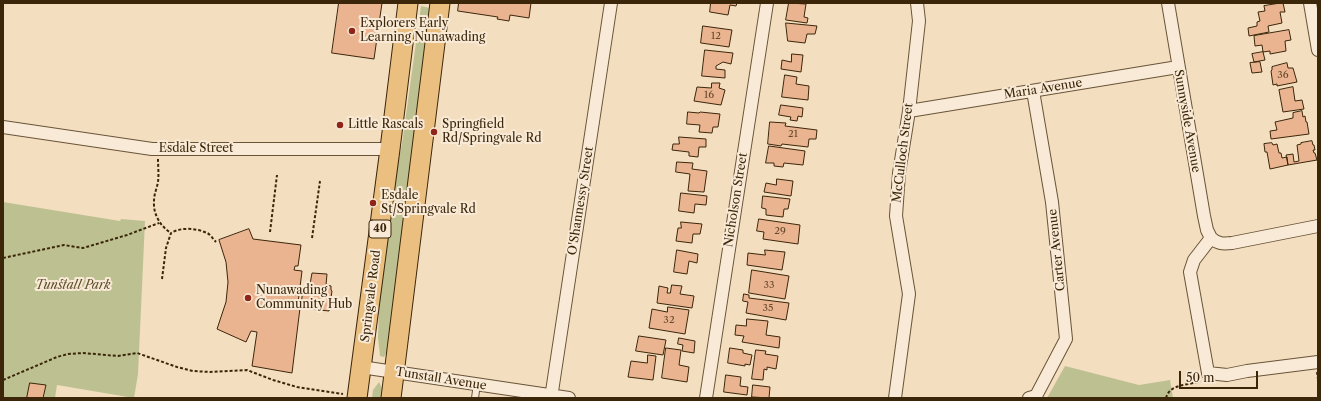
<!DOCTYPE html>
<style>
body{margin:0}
#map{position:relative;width:1321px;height:401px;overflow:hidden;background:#f4dec0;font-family:"Libre Caslon Text",serif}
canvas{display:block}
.frame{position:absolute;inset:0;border:4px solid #3b260a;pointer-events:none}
.scale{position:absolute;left:1179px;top:371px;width:79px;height:18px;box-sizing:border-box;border:2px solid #3b260a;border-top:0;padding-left:5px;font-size:12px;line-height:14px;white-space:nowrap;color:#3b260a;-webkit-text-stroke:3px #f8ead6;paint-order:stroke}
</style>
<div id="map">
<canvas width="1321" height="401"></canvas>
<div class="frame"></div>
<div class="scale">50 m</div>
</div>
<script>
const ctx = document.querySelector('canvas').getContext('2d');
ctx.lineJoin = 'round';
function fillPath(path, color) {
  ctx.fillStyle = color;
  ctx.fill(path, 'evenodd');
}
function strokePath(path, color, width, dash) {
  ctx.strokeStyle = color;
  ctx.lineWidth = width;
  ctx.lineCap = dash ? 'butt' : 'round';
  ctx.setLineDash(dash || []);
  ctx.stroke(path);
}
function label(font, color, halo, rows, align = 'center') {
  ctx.font = font + ' "Libre Caslon Text",serif';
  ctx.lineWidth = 4;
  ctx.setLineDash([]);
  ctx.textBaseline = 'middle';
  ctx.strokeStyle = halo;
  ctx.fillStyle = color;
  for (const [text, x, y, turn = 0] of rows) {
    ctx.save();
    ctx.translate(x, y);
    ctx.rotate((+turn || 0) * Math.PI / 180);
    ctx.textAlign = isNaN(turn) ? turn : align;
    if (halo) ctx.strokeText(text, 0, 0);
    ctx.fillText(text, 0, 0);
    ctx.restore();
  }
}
fillPath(new Path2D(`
 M421 6 430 8 414 146 388 350 384 357 380 356 378 338 379 305 391 197 402 144Z
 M3 202 120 221 121 219 145 221 138 374 134 398 57 385 55 398H3Z
 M1065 366 1139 385 1170 380 1173 398H1047Z
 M379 382 382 388 381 398H372L373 390Z`), '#bdc191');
const building = new Path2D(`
 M339 3H382L374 59 332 53Z
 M459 3H531L529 18 510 15 509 21 497 19 498 17 458 11Z
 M711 3H737L736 6 730 5 728 15 710 12Z
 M789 3 806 4 804 17 808 18 807 23 786 20Z
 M1283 3 1285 12H1280L1282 23 1268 26 1269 32 1249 36 1248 28 1257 26V22L1260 21 1258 12 1265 11 1264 6Z
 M786 23 817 26 815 34H807L805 43 788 41Z
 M703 26 732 30 729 47 701 43Z
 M1289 30 1291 40 1285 41 1286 51 1270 54V51L1263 52 1262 45 1255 46 1254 36Z
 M705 50 733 53 731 64 723 62 716 66V69L725 70V78L702 76Z
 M1263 52 1265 60 1254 62 1252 54Z
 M792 54 803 55 801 72 781 69 782 60 791 62Z
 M1260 62 1262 72 1252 73 1250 63Z
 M1287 63 1288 68H1293L1297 82 1277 86V84L1273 85 1271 71 1272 70V67Z
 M785 75 797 77 796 84 809 86 808 100 782 97Z
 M712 83H720L719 88 725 90 721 105 694 101 697 87 711 88Z
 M1293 87 1295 101 1302 100 1304 109 1283 112 1279 90Z
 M781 105 803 108 802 117 798 116 797 121 790 120 791 117 779 115Z
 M1302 111 1303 117 1305 116 1306 122H1307L1309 134 1271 139 1270 131 1277 130 1275 122 1293 118V113Z
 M688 112 699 113 700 112 720 114 718 127H713L712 133 699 132 700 125 687 124Z
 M770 122 786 123 785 126 817 130 816 139H809L808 147 782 144 781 146 768 144Z
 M679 137 706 139V147H699L698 157 689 156V152L672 150 673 144H679Z
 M1312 141 1313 145H1314L1315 150H1313L1314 153H1315L1317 160 1288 165 1286 155 1293 154 1294 162 1299 161 1297 145 1301 144V143Z
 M1272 143 1273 145 1277 144 1279 153H1281L1282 158 1287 157 1288 165 1270 169 1267 152H1265L1264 144Z
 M769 146 805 151 803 165 784 163 783 167 774 166V163H766Z
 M677 162 693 163 692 169 707 171 704 192 688 191 690 174 676 172Z
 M777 179 793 181 791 196 764 192 766 183 776 185Z
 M681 193 707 196 706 205 695 204 694 213 679 211Z
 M763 196 790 199 788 209H784L783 217 766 215V209L762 208Z
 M759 219 800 225 798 244 763 239 764 232 757 231Z
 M681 222 702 224 700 234H693L692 243 676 241 678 228H681Z
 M249 229 253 239 301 245 298 266H295L294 270 302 271 298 303 301 304 303 290H309L312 273 327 274 326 285 331 286V290L332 291 329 311 300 308 292 373 252 366 257 332 251 331 246 342 217 329 226 302 228 282 226 262 219 240Z
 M677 250 698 254 697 263 689 261 687 274 674 272Z
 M765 250 785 252 782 270 747 265 748 253 765 255Z
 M752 270 789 276 785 299 749 293Z
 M672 285 682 286 680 294 694 296 692 308 657 303 659 286 668 288 667 293H670Z
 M744 294 749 295V298L789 303 786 320 746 313 748 302 743 301Z
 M668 307 689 310 685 334 649 328 652 309 667 312Z
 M747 319 768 321 766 335 780 337 779 348 742 342 744 336 735 335 736 325 746 326Z
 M639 336 666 340 663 355 636 351Z
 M679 338 695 341 694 353 682 351 683 345 678 344Z
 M666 348 681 350 679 365 689 367 687 382 662 378Z
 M730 348 743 350V353L752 355 750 365 745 364V366L728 363Z
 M756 350 766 351 765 354 778 356 776 369 767 367V370L764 369 763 380 752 379Z
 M648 355 656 356 653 380 628 377 631 361 647 363Z
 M726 375 741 377 740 386 748 387 747 395 724 392Z
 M30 383 46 385 43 398H27Z
 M753 385 770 387 769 398 752 397Z`);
fillPath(building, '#eab491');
strokePath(building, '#3b260a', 1);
const service = new Path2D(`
 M475 398 477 384`);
const minor = new Path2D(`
 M1168 3 1204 216 1207 230 1211 238
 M1310 3 1318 50
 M909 111 1178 67
 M3 127 152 149H390
 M1318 226 1232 243C1223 244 1218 244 1211 238L1194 260 1190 272 1208 373 1227 375 1247 371 1318 362
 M361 367 569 398
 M551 398 611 3
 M706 398 767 3
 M895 398 909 294 896 216 899 173 909 111 919 21 917 3
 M1029 398 1036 396 1066 339 1052 202 1033 91`);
const trunk = new Path2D(`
 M357 398 390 149 408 3
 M391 398 440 3`);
strokePath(service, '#695438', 8);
strokePath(minor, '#695438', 14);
strokePath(trunk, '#3b260a', 21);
strokePath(new Path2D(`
 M158 159C158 166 159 174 158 182 157 188 154 194 154 201 153 214 160 226 171 233
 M270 232 277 175
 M312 238 320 181
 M3 258 64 245 83 248 127 235 159 223
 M162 279 166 248 171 233C181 227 196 228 207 233 210 234 213 239 216 242
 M1317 372 1318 379
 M3 380 57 357 68 354 83 353 118 356 137 353 177 367 193 371 210 372 247 370 273 380 297 387 343 394
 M1166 398C1170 383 1188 386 1200 381`), '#3b260a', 2, [3, 2]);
strokePath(service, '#f8ead6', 6);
strokePath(minor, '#f8ead6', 12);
strokePath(trunk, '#eabf80', 19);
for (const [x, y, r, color] of [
 [352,31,4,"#8f2418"],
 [340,125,4,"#8f2418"],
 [434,132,4,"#8f2418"],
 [373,203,4,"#8f2418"],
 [248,298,4,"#8f2418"]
]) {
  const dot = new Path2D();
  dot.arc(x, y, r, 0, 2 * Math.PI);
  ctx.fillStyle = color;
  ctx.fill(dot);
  strokePath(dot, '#f8ead6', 1.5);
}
label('10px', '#674a2c', null, [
 ["12",716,36],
 ["36",1283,75],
 ["16",709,95],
 ["21",793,134],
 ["29",780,231],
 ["33",769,285],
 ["35",768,308],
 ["32",669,320]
]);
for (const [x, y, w] of [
 [380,229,22]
]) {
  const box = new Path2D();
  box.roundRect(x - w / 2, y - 9, w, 18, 3);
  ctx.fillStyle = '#f8ead6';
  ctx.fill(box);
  strokePath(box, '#3b260a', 1);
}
label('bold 11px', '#3b260a', null, [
 ["40",380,229]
]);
label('12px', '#3b260a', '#f8ead6', [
 ["Explorers Early",360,24],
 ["Learning Nunawading",360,38],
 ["Little Rascals",348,125],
 ["Springfield",442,125],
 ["Rd/Springvale Rd",442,139],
 ["Esdale",381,196],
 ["St/Springvale Rd",381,210],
 ["Nunawading",256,291],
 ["Community Hub",256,305]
], 'left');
label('12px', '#3b260a', '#f8ead6', [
 ["Maria Avenue",1043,89,-9],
 ["Sunnyside Avenue",1187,121,80],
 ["Esdale Street",196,149],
 ["McCulloch Street",903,153,-83],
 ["Nicholson Street",736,200,-81],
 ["O'Shannessy Street",581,201,-81],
 ["Carter Avenue",1057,250,-96],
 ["Springvale Road",371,296,-83],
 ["Tunstall Avenue",441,379,9]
]);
label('italic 12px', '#5c4d2c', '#f8ead6', [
 ["Tunstall Park",73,286]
]);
</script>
